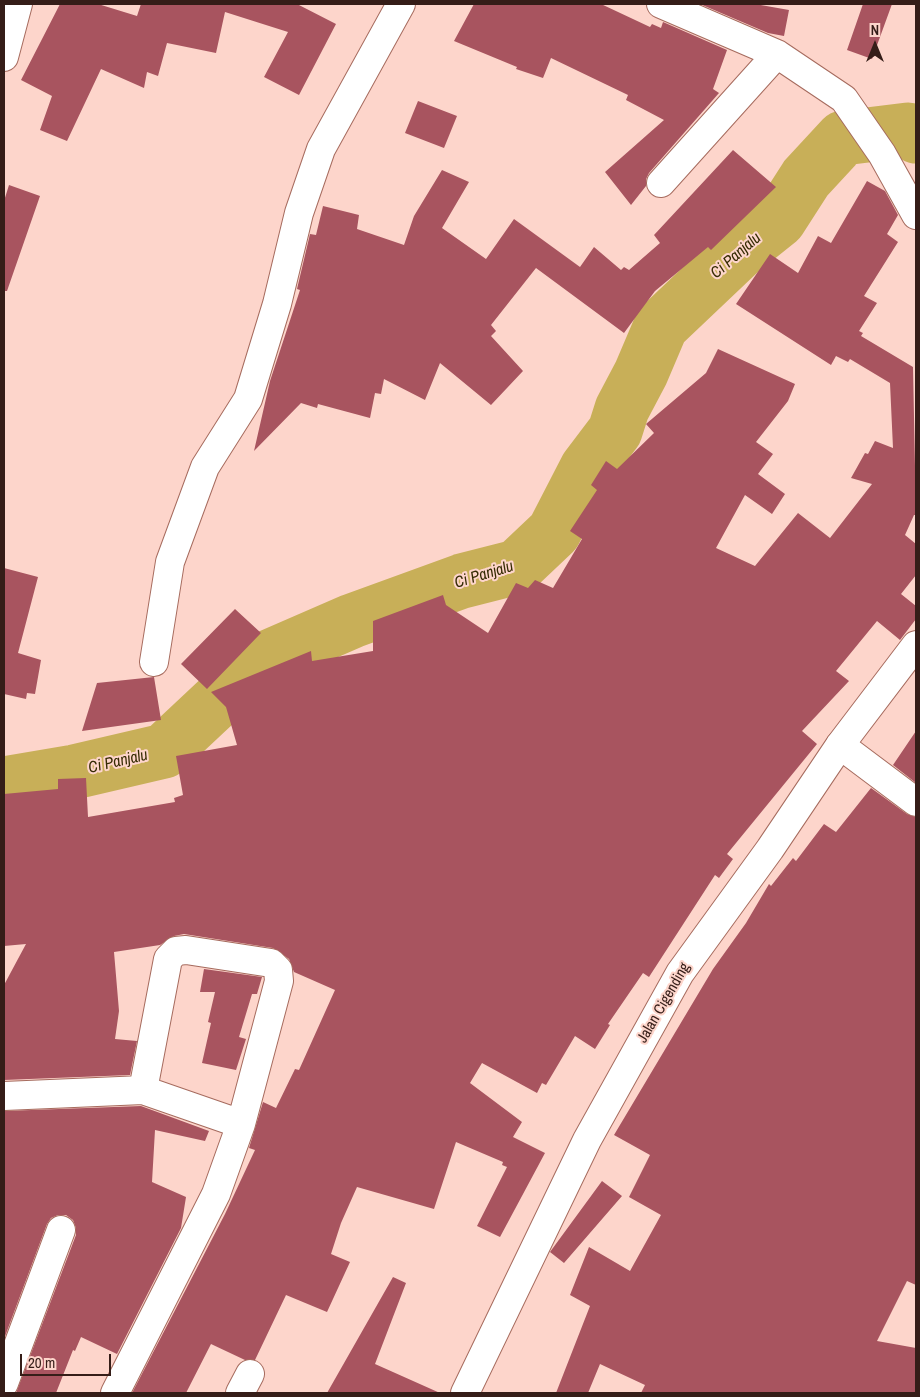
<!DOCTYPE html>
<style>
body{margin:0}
#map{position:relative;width:920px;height:1397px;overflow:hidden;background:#fdd5cb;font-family:"Archivo Narrow",sans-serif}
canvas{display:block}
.frame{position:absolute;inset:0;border:5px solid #351d18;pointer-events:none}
.north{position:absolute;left:850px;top:20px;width:50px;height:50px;-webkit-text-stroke:4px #fdd5cb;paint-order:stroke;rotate:0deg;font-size:14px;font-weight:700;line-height:20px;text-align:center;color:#351d18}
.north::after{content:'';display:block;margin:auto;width:18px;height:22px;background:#351d18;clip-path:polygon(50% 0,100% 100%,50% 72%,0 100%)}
.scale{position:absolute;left:20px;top:1354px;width:91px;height:22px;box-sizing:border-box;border:2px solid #351d18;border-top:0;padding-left:6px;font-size:15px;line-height:18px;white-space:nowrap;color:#351d18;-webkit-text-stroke:4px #fdd5cb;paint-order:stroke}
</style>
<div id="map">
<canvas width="920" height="1397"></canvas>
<div class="frame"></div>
<div class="north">N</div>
<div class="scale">20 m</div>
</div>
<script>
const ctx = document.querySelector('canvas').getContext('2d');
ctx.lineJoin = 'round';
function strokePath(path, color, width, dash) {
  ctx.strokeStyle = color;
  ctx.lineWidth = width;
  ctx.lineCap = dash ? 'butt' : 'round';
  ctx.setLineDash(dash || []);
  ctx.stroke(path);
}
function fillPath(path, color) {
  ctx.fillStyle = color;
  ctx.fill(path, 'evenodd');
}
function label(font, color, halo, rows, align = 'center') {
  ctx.font = font + ' "Archivo Narrow",sans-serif';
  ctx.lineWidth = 4;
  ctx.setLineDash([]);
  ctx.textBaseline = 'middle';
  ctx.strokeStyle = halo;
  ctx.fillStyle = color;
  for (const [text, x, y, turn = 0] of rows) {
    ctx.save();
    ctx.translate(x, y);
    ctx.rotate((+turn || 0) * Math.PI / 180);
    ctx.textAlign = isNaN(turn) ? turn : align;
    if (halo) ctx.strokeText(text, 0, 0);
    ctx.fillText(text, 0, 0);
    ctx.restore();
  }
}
strokePath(new Path2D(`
 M4 784 74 772 164 751 260 661 352 621 462 581 517 567 554 532 587 468 615 431 622 409 641 373 661 326 739 252 779 220 806 178 843 138 908 130 916 136`), '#c8af58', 55);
fillPath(new Path2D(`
 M60 4H98L137 16 141 4H297L336 24 299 95 264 77 288 32 225 12 216 53 167 43 158 76 147 72 144 88 101 69 67 141 40 130 52 96 21 80Z
 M474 4H601L650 27 652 24 661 28 663 22 727 50 713 89 719 93 649 173 646 179V186L631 205 605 172 664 120 626 100 628 95 551 58 543 78 516 69 517 67 454 41Z
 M700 4H755L789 10 784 36 768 33Z
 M863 4H892L872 59 847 50Z
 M418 101 457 116 444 148 405 133Z
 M733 150 776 187 711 250 708 247 655 291 624 333 536 268 491 325 496 331 491 336 523 371 491 405 440 363 425 400 384 379 381 394 375 393 370 418 318 404 317 408 301 403 254 451 270 381 300 290 297 289 310 234 316 235 323 206 359 215 357 229 404 245 414 216 442 170 469 182 442 228 486 259 514 219 580 267 594 247 621 270 624 267 629 270 660 243 654 235Z
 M867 181 885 191 898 215 887 234 898 242 864 296 877 303 859 331 863 333 861 336 913 367 916 515H914L905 535 916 544V575L901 594 916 606V619L900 640 877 621 836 671 849 681 802 731 817 744 727 854 733 859 719 878 715 875 649 977 643 973 608 1024 610 1025 595 1049 575 1036 546 1085 542 1083 537 1093 482 1063 470 1083 522 1122 513 1137 545 1153 500 1237 477 1226 507 1167 502 1165 503 1162 456 1142 434 1209 357 1187 341 1223 331 1254 350 1262 327 1312 286 1295 255 1360H245L211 1344 186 1393H132L225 1214 255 1150 249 1148 263 1102 276 1108 295 1069 299 1070 335 990 294 972 289 959 273 948 184 934 174 936 160 945 114 952 119 1011 115 1039 137 1041 130 1075 4 1080V985L26 944 4 946V794L58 789V779L86 778 88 817 175 802 174 798 183 795 176 756 237 745 226 707 211 692 311 651 312 661 373 651V621L443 595 446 605 488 633 516 583 528 588 535 580 553 588 582 539 570 531 597 490 591 485 606 461 617 469 654 433 646 424 706 373 718 349 795 384 788 401 756 442 773 454 758 474 785 494 772 514 745 495 716 548 755 566 798 513 830 538 872 484 851 478 865 453 868 454 875 441 893 448 890 383 850 359 848 362 836 356 831 365 736 304 770 254 798 273 818 236 831 243Z
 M9 185 40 196 7 291H4V201Z
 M4 568 38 577 18 653 41 660 35 694 27 693 26 699 4 694Z
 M235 609 261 633 207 689 181 664Z
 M154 677 161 720 82 731 97 683Z
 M916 731V783L893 765Z
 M871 788 907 814 916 817V1285L907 1281 877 1341 916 1348V1393H641L645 1385 600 1364 588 1393H556L590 1306 570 1295 589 1247 630 1271 661 1215 629 1197 650 1155 614 1135 713 969 746 923 769 884 771 886 793 858 796 861 824 824 836 832Z
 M204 969 262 977 257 994H252L239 1037 246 1039 236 1070 202 1063 211 1023 208 1022 215 992H200Z
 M141 1106 209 1131 205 1141 155 1130 152 1182 186 1197 181 1228 117 1354 81 1337 75 1351 73 1350 56 1393H16L76 1235V1228L73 1220 66 1215H58L51 1218 47 1224 4 1339V1111Z
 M602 1181 622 1196 564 1263 550 1252Z
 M393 1277 406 1283 375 1364 440 1393H327Z`), '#a8545f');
const minor = new Path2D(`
 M661 4 777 54 844 99 882 154 916 215
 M4 57 18 4
 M661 183 777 54
 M154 662 170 562 205 467 248 399 277 304 299 213 321 149 401 4
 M840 745 916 802
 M143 1090 168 959 176 951 186 950 271 963 278 970 279 981 241 1124
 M4 1096 143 1090 241 1124 216 1194 115 1393
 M4 1383 61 1230
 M240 1393 250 1374`);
const tertiary = new Path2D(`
 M465 1393 587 1140 680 973 770 849 840 745 916 645`);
strokePath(minor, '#a66b5e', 30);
strokePath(tertiary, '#a66b5e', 30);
strokePath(minor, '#fff', 28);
strokePath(tertiary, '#fff', 28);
label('15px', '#351d18', '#fdd5cb', [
 ["Jalan Cigending",664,1003,-60]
]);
label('italic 16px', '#352b03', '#fdd5cb', [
 ["Ci Panjalu",736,256,-41],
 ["Ci Panjalu",484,575,-17],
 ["Ci Panjalu",118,762,-13]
]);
</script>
